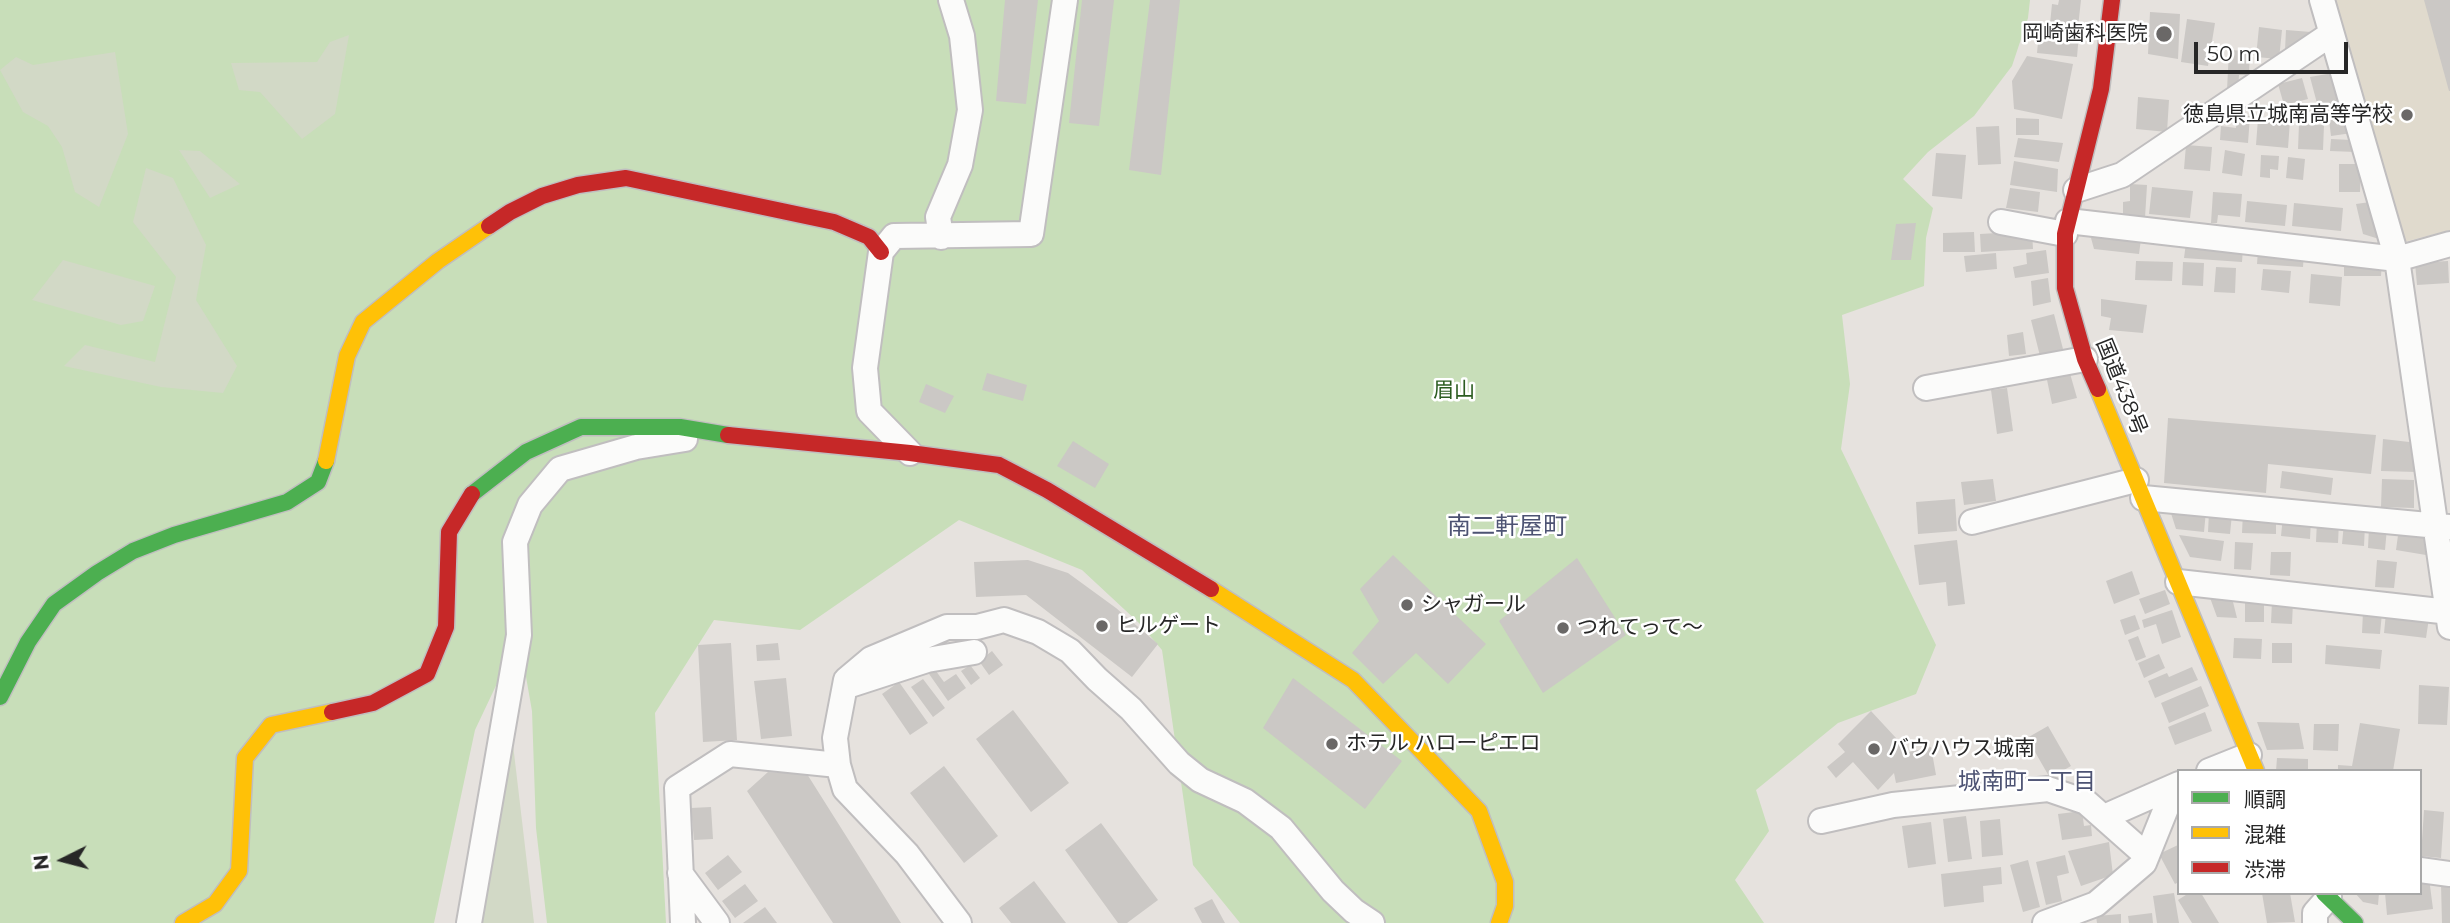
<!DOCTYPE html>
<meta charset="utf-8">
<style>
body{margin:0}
#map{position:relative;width:2450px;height:923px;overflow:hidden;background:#e6e2de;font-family:Montserrat,"Noto Sans JP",sans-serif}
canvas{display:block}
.legend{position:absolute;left:2177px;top:769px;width:245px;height:126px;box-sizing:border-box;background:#fff;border:2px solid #a9a9a9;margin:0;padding:9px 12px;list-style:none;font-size:21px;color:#272727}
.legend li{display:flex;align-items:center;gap:14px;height:35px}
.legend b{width:35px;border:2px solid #a9a9a9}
.north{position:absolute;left:28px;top:825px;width:70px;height:70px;-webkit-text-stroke:5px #fff;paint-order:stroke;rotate:264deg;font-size:19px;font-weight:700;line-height:28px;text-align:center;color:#272727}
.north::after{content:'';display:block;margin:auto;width:24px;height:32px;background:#272727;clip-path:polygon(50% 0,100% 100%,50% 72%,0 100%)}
.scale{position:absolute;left:2194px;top:42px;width:154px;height:32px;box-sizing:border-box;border:4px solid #272727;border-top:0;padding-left:9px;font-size:21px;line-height:24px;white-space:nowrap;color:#272727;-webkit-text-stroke:5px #fff;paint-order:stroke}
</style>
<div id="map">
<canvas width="2450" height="923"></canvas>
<ul class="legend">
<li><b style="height:9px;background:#4caf50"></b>順調</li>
<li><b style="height:9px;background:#ffc107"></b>混雑</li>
<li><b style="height:9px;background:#c62828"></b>渋滞</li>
</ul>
<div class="north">N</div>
<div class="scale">50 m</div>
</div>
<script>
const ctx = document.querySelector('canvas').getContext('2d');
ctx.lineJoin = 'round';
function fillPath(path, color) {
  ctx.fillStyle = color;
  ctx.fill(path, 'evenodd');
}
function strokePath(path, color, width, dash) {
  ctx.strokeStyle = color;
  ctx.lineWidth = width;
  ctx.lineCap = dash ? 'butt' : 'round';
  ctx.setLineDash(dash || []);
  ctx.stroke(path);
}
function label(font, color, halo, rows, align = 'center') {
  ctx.font = font + ' Montserrat,"Noto Sans JP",sans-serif';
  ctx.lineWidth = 5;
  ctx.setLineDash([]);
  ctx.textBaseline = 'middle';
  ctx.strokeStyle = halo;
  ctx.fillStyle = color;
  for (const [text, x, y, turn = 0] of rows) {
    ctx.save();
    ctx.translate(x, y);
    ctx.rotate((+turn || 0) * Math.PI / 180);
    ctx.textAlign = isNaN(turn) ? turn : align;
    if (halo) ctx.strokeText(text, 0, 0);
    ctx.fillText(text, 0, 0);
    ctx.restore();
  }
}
fillPath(new Path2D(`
 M2330 0H2450V230L2400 243Z`), '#e0dacd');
fillPath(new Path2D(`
 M0 0H2030L2028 18 2012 66 1974 116 1928 152 1903 179 1933 208 1926 238 1924 286 1842 315 1850 384 1841 449 1936 645 1916 694 1838 723 1756 790 1769 831 1735 880 1764 923H1240L1193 865 1162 650 1139 623 1082 570 959 520 800 630 714 620 655 713 666 923H547L536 828 532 711 519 637 475 730 434 923H0Z`), '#c8deb9');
fillPath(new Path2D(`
 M349 35 335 114 302 139 260 92 239 90 231 63 317 62 330 42Z
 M115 52 128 134 99 207 75 192 62 147 48 126 23 112 0 70 16 57 33 65Z
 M179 150 200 151 240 184 210 198Z
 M146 168 173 178 206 245 196 300 237 366 223 393 161 387 64 366 85 345 155 362 176 277 133 222Z
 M63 260 155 286 143 321 121 325 32 300Z
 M512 736 534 923H476Z`), '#d2d9c6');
fillPath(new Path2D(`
 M1005 0H1038L1026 104 996 101Z
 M1082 0H1114L1099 126 1069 123Z
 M1150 0H1180L1161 175 1129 170Z
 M2059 0H2081L2078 27 2050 24 2052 4 2058 5Z
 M2424 0H2450V91H2449Z
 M2150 12 2180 14 2178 59 2148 54Z
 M2187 19 2215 23 2208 66 2181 62Z
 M2259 27 2282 30 2279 59 2256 57Z
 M2286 30 2311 32V39L2302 45H2293L2292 51 2285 50Z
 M2039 31 2079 34 2077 57 2037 53Z
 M2229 50 2250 51 2249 75H2239L2238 91 2227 90Z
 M2027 56 2073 64 2062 119 2014 109 2012 81Z
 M2333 73 2343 109 2318 107 2310 77Z
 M2302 78 2308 99 2284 105 2278 84Z
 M2138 97 2169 100 2167 132 2136 129Z
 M2237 115 2250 116 2248 143 2220 140 2221 126 2236 128Z
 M2016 118 2039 119V135H2016Z
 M2351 118 2352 133 2331 136 2329 120Z
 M2258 119 2290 121 2288 148 2256 145Z
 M2299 124 2324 125 2323 150 2298 149Z
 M1999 126 2001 164 1978 165 1976 127Z
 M2018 138 2063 143 2059 162 2014 157Z
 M2331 139 2351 140V148H2357L2356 152 2330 151Z
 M2186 145 2212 147 2210 171 2184 169Z
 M2225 150 2245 154 2242 176 2222 173Z
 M1936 153 1966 155 1962 199 1932 196Z
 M2261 155 2279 156 2278 170 2270 169V178L2260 177Z
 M2288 157 2305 159 2303 180 2286 178Z
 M2014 161 2058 169 2057 192 2010 185Z
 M2339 164H2361L2360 192H2339Z
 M2130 184 2147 185 2145 218 2123 215V202L2130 201Z
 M2152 187 2193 191 2190 218 2149 214Z
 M2010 188 2040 192 2038 212 2006 208Z
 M2213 192 2242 194 2240 217 2218 215 2217 223H2211Z
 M2247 201 2287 205 2285 226 2245 222Z
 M2370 202 2379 239 2363 234 2356 204Z
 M2294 203 2343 208 2341 231 2292 226Z
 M1916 223 1911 260H1891L1896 224Z
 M2032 231 2033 249 1981 252 1980 234Z
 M1974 232 1975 252H1943V233Z
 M2100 233 2141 239 2139 254 2094 249 2091 238Z
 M2186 243 2243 248 2242 262 2184 258Z
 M2046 250 2049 273 2015 278 2013 267 2027 264 2026 253Z
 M2258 250 2304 253 2303 267 2257 264Z
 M1996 253 1997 269 1966 272 1964 256Z
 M2344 260 2382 261 2381 276H2344Z
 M2136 261 2173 262 2172 281 2135 280Z
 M2448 261 2449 283 2417 285 2415 263Z
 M2183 262 2204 263 2203 286 2182 285Z
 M2216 267 2236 268 2235 293 2214 292Z
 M2263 269 2291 271 2289 293 2261 290Z
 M2311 274 2342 277 2340 306 2309 303Z
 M2048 278 2051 302 2033 306 2031 281Z
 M2101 299 2147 305 2143 333 2109 330 2111 318 2101 316Z
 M2054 314 2063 349 2040 356 2031 320Z
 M2023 332 2026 354 2009 356 2007 335Z
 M2069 370 2077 398 2052 404 2046 375Z
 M987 373 1027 385 1023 401 982 390Z
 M926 384 954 396 945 413 919 402Z
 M2007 388 2013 431 1997 434 1991 390Z
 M2168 418 2376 435 2371 474 2268 464 2266 493 2164 483Z
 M2383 439 2418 443 2417 472 2381 471Z
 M1073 441 1109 464 1095 488 1057 466Z
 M2282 471 2333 478 2331 495 2280 488Z
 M1993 479 1996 501 1964 505 1961 482Z
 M2382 479 2414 480V508L2381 507Z
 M1955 499 1957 531 1918 534 1916 502Z
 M2169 507 2206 511 2204 532 2176 529Z
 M2209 512 2232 514 2230 534 2208 532Z
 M2243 512 2276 517V534L2242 533Z
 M2283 516 2311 519 2310 539 2281 536Z
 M2317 521 2339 522 2338 543 2316 542Z
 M2344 523 2365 525 2364 546 2342 544Z
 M2369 527 2387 528 2385 550 2368 548Z
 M2399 528 2429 533 2426 555 2396 550Z
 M2179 535 2224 541 2221 561 2190 557Z
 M1957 540 1965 604 1948 606 1946 582 1919 585 1914 545Z
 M2235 542 2253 543 2251 570 2234 569Z
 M2271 552H2291L2290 576 2270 575Z
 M1393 555 1486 644 1448 684 1416 653 1383 684 1352 653 1379 621 1360 589Z
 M1577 558 1626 635 1543 693 1499 621Z
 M1028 560 1068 573 1116 608 1158 644 1132 677 1026 595 976 597 974 562Z
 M2377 560 2397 562 2394 588 2375 587Z
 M2132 571 2140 594 2114 604 2106 581Z
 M2165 590 2170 604 2145 614 2139 599Z
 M2209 595 2232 598 2237 618 2217 617Z
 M2245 600H2264V622H2245Z
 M2272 601 2293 602 2292 624 2271 623Z
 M2172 610 2181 637 2162 644 2156 624 2144 628 2142 620Z
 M2363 612 2382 613 2380 634 2362 633Z
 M2386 613 2429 618 2426 638 2384 633Z
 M2135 615 2140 629 2125 635 2120 620Z
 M2138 636 2146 657 2136 661 2128 640Z
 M2234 638 2262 639 2261 659 2233 658Z
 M731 643 737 740 703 742 698 645Z
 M778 643 780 660 757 661 756 645Z
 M2272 643H2292V663H2272Z
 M2326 645 2382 650 2380 669 2325 664Z
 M992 651 1003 665 989 675 979 661Z
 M2159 654 2165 668 2144 678 2138 663Z
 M970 665 980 678 971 685 961 671Z
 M933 667 944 682 956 674 966 688 948 701 927 671Z
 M2192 667 2198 680 2155 698 2148 681 2167 673 2169 677Z
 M786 678 792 736 761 739 754 681Z
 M1293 678 1402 761 1365 809 1263 728Z
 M923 679 945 708 933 717 911 687Z
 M899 682 928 723 910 735 882 694Z
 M2419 685 2449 687 2447 725 2418 724Z
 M2201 686 2209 706 2169 723 2161 703Z
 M1013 710 1069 783 1031 812 976 739Z
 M1871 711 1909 752 1931 747 1936 775 1896 783 1894 773 1878 790 1853 762 1836 778 1827 767 1845 752 1838 744Z
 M2205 712 2212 731 2175 745 2168 727Z
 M2257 722 2299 723 2304 749 2267 750Z
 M2360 723 2400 729 2393 771H2338V765L2352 766Z
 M2314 724H2339L2338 751 2313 750Z
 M2048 726 2071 766 2050 778 2027 738Z
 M2277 758 2308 759V771H2276Z
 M944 766 998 836 964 863 910 793Z
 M768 772 807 774 901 923H833L747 791Z
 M711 807 713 839 694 840 691 808Z
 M2424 810 2444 812 2441 858 2421 856Z
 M2082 811 2084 826 2091 825 2092 836 2062 840 2058 814Z
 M1966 816 1972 859 1948 862 1943 819Z
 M2000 819 2003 855 1982 857 1980 821Z
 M1931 822 1936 864 1908 868 1902 826Z
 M1101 823 1158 900 1127 923H1118L1065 850Z
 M2109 842 2113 875 2081 886 2068 851Z
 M2178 845 2179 882 2175 884 2159 854Z
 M728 855 742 872 718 890 705 873Z
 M2065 855 2069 873 2057 876 2062 901 2046 905 2036 862Z
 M2028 860 2040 907 2023 912 2010 865Z
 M2001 867 2002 884 1983 886 1984 902 1944 907 1941 874Z
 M2429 878 2433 909 2387 915 2385 893H2420V879Z
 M1034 881 1066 923H1011L999 908Z
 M745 884 758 901 735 918 722 901Z
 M2441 884 2450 885V923H2442Z
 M2174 893 2179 923H2157L2153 896Z
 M2189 893H2201L2219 923H2192L2178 900Z
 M2262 893H2290L2295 922 2267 923Z
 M2355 893H2379L2378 905 2363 902Z
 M1212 899 1225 923H1202L1194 908Z
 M765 907 777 923H743Z
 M2152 913 2153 923H2129L2128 916Z
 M2121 914V923H2097L2096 916Z`), '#cbc8c5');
const street = new Path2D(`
 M2322 0 2397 259 2450 627
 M2076 190 2122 175 2331 34
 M2068 221 2397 259 2450 244
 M2001 222 2065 234
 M941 237 938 217 960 165 970 110 962 36 951 0
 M1926 388 2085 359
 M910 453 869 411 865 368 881 252 894 236 1031 234 1065 0
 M2143 498 2449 527
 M1972 522 2136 480
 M2178 582 2450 612
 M850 685 927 660 974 652
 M2209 771 2249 755
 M2104 817 2179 784
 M1821 821 1893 805 2048 789 2086 802 2147 856
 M2420 870 2450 874
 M680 873 717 923
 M469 923 519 635 515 542 530 505 560 469 636 447 685 439
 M683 923 677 788 730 754 838 765
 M959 923 907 854 845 789 838 765 835 738 846 680 871 659 947 627H977L1004 620 1038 632 1070 651 1097 679 1131 709 1179 763 1200 780 1245 801 1281 828 1333 891 1354 911 1372 923
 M2045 923 2096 904 2144 863 2169 801 2179 792
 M2315 923V913L2329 897`);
const fast = new Path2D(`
 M472 494 526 452 581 427H680L728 435
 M0 697 28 642 54 604 97 573 133 551 174 535 287 502 318 482 326 461
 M2324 893 2355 923`);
const slow = new Path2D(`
 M2098 389 2256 771
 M326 461 347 356 363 322 438 261 489 226
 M1211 589 1353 680 1479 811 1505 882V906L1499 923
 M183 923 215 904 239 871 245 758 271 725 332 712`);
const jam = new Path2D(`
 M489 226 510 212 542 196 578 185 626 178 834 222 869 237 881 252
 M2098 389 2085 359 2065 288V234L2101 89 2112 0
 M728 435 910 453 999 465 1047 490 1211 589
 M332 712 373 703 427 674 446 627 449 532 472 494`);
strokePath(street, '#c0bebf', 28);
strokePath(fast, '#c0bebf', 19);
strokePath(slow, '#c0bebf', 19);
strokePath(jam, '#c0bebf', 19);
strokePath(street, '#fbfbfa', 24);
strokePath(fast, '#4caf50', 16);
strokePath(slow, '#ffc107', 16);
strokePath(jam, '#c62828', 16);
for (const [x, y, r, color] of [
 [2164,34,9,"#6a6867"],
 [2407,115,7,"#6a6867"],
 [1407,605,7,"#6a6867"],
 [1102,626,7,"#6a6867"],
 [1563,628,7,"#6a6867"],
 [1332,744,7,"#6a6867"],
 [1874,749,7,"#6a6867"]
]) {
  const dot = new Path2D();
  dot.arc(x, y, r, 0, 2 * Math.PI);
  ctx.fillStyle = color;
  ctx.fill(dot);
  strokePath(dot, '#fff', 2.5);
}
label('21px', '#272727', '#fff', [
 ["岡崎歯科医院",2148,34,"right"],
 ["徳島県立城南高等学校",2393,115,"right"],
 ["シャガール",1421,605],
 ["ヒルゲート",1116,626],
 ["つれてって～",1577,628],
 ["ホテル ハローピエロ",1346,744],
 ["バウハウス城南",1888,749]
], 'left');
label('21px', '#272727', '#fff', [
 ["国道438号",2121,387,68]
]);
label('21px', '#2b5c20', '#fff', [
 ["眉山",1454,391]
]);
label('23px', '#4d5373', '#fff', [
 ["城南町一丁目",2027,782]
]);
label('24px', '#4d5373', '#fff', [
 ["南二軒屋町",1507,527]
]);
</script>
